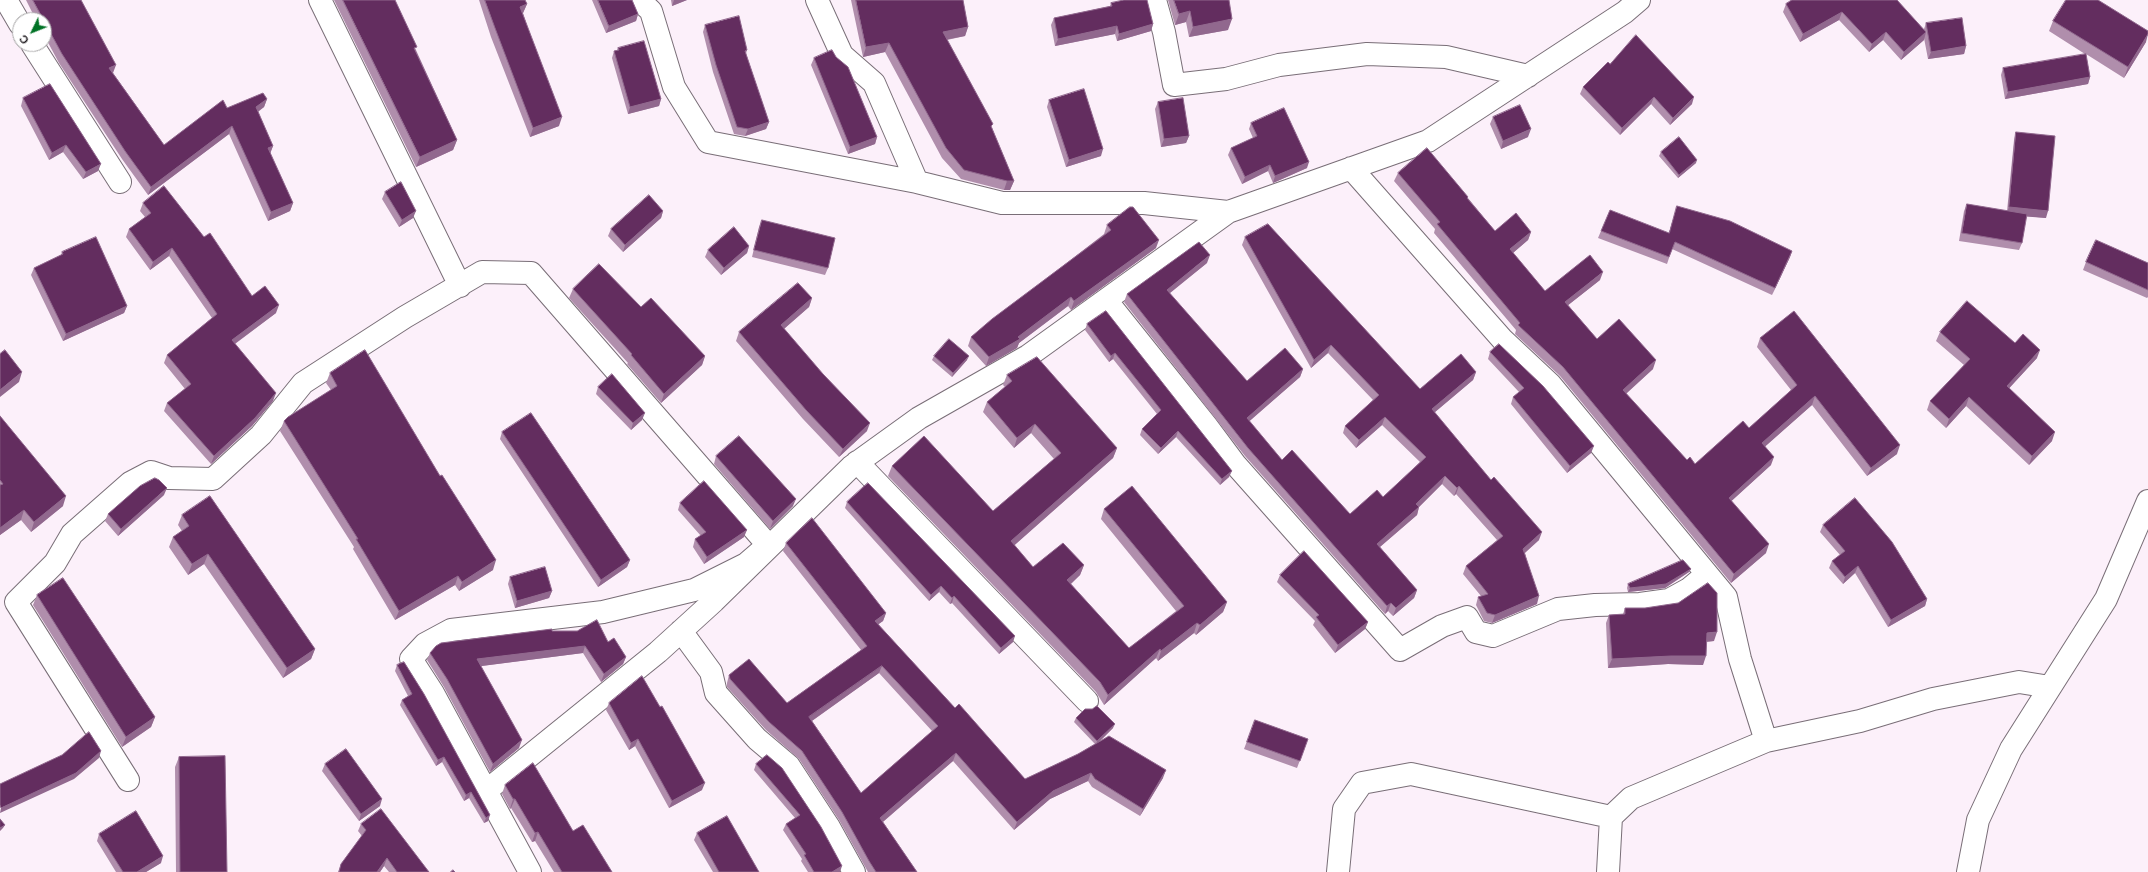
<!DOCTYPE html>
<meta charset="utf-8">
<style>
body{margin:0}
#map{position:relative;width:2148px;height:872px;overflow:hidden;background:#fcf0fa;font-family:"DM Sans",sans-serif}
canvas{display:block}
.north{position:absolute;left:12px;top:12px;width:40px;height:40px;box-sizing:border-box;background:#fff;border:1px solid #a6a5a6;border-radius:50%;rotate:227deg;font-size:11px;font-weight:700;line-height:16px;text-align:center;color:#211d21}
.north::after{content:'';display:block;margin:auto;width:14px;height:18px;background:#007225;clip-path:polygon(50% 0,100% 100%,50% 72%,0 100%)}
</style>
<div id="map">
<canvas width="2148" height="872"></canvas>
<div class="north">С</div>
</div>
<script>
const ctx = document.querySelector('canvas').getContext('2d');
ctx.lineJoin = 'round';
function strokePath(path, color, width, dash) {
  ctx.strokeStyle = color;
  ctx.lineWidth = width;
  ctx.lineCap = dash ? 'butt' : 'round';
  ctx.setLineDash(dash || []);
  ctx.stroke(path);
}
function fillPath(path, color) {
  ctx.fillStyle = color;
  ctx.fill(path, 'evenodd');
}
const minor = new Path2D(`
 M6 0 20 24
 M320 0 460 286
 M639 0 651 11 674 87 708 142 917 182
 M817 0 842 55 874 83 917 182 1002 203H1144L1228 212
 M1155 0 1164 32 1174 85 1226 79 1279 65 1367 54 1446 57 1528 76
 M32 44 120 182
 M1351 168 1502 339 1550 384 1726 597 1740 659 1766 741
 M1106 300 1206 425 1235 464 1400 650 1442 626 1467 617 1476 632 1493 636 1558 609 1595 605 1640 604 1669 600 1689 589 1707 574
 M857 462 1087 701
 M681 631 711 672 716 693 757 739 789 766 829 827 854 872
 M128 780 16 602 55 563 72 534 130 483 151 472 169 478 213 479 261 435 303 383 405 317 482 272 531 273 768 545 746 564 694 590 603 612 451 630 425 644 411 659 433 693 530 872
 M486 791 658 652 714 601 851 467 919 418 1028 356 1228 212 1428 141 1625 12 1639 0
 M1338 872 1344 809 1362 783 1411 774 1611 817 1631 798 1766 741 1860 721 1933 699 2019 682 2050 687
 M1608 872 1611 817
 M1968 872 1978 820 2011 749 2106 599 2148 501`);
strokePath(minor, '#796e77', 24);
strokePath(minor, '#fff', 22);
fillPath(new Path2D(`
 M26 0H81L113 73 164 145 227 108 267 99 264 107 258 112 273 146 270 153 293 203 290 211 268 221 229 134 148 195 122 159 59 63 44 35V20H36Z
 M334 0H395L416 50 457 140 453 150 416 167Z
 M479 0H525L527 4 523 13 559 126 530 137 491 37Z
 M592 0H632L638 14 636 21 606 33Z
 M671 0H687L672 6Z
 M851 0H963L968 27 965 36 947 40 992 128 1014 181 1010 190H1004L961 179 942 158 885 52 863 57Z
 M1168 0H1229L1228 30 1189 37 1186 22 1175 25Z
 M1792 0 1924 29 1926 23 1966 46 1964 54 1928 59 1924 38V40L1901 60 1883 40 1869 52 1839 20 1800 42 1783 12 1786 4Z
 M1111 3 1153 24 1151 31 1117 41 1115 34 1055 46 1051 25 1054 18 1110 6Z
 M2053 21 2146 42 2124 78 2086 54 2090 77 2088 84 2005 99 2001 75 2003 68 2085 54 2049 31Z
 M705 25 747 50 746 54 769 122 766 129 745 136 734 134 713 72 703 32Z
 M618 48 661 99 659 106 628 114 612 58 614 51 617 50Z
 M814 58 877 137 875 144 848 154 811 65Z
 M1610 64 1692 104 1670 125 1651 104 1620 135 1580 94 1583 87Z
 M23 98 98 171 83 179 63 152 49 160 21 106Z
 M1049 100 1101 156 1066 167 1047 107Z
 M1158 102 1189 136 1186 143 1161 147 1155 109Z
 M1493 117 1528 137 1501 149 1490 124Z
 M1251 123 1307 168 1273 183 1268 171 1242 184 1228 155 1231 148 1253 138 1249 129Z
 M2016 132 2046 218 2026 216 2022 243 2019 250 1959 241 1964 211 1967 204 2007 211 2014 140Z
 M1661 152 1696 163 1678 178 1659 156Z
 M1398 173 1468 197V198L1495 231 1531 232 1528 240 1513 253 1545 291 1600 280 1568 305 1597 339 1653 369 1626 394 1687 460 1695 464 1749 428 1791 390 1757 347 1760 338 1897 454 1867 476 1812 405 1765 446 1771 465 1731 501 1766 553 1731 583 1560 376 1515 334 1516 330 1434 233 1435 229 1394 181Z
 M385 192 413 218 399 227 382 199Z
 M143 203 204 237 252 296 276 313 235 344 273 401 252 426 211 464 164 411 167 403 185 389 164 363 167 355 212 318 169 256 150 270 126 237 129 229 145 217 140 211Z
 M1677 206 1792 251 1790 257 1772 295 1672 249 1667 264 1598 238 1601 231 1669 233Z
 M663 211 661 218 623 252 608 236 611 229Z
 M762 220 828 268 825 275 752 257 759 227Z
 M1107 225 1156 248 1071 310 1068 306 1019 343 1017 348 986 366 968 346 971 337 1104 234Z
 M1245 237 1420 389 1476 372 1473 380 1434 413 1539 540 1525 553 1537 604 1492 623 1484 621 1476 605 1478 597 1481 596 1463 574 1466 566 1497 540 1456 494 1454 496 1442 484 1419 507 1417 515 1380 547 1417 590 1414 598 1393 616 1388 611 1385 614 1245 456 1124 302 1127 294 1207 263 1169 293 1247 381 1303 369 1300 377 1249 421 1282 460 1350 514 1383 497 1420 462 1382 425 1356 448 1343 433 1345 426 1373 400 1328 353 1311 368 1242 245Z
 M749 246 747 253 721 275 705 257 708 250Z
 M62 252 127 306 124 313 63 341 31 275 34 268 61 255Z
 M2086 262 2148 263V297L2147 298 2083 270Z
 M573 289 641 307 705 356 702 365 661 403 627 364 628 363 569 298Z
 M812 298 809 307 784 329 867 431 839 457 803 419 736 341 739 332Z
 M1106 311 1229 477 1220 485 1176 437 1158 454 1140 435 1142 429 1157 414 1113 359 1109 362 1085 330 1087 324Z
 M1940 332 2037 358 2009 388 2052 441 2029 465 1966 406 1946 428 1927 410 1930 401 1964 365 1936 341Z
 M1490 352 1591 453 1567 473 1511 404 1513 397 1519 392 1488 359Z
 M934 356 967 360 952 377 932 360Z
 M330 373 493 570 459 591 455 585 395 620 353 549 354 547 280 431 284 421 331 390 326 383Z
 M1007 375 1117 448 1113 458 1014 545 1033 567 1084 565 1080 575 1071 584 1129 648 1176 611 1101 519 1104 509 1227 602 1223 612 1196 635 1194 633 1158 661 1156 658 1104 705 1096 692 888 476 892 466 993 511 1054 459 1031 433 1014 448 983 412 987 402 1005 387 1003 385Z
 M598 387 642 420 631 430 596 394Z
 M0 416 63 506 31 532 21 520 0 535Z
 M502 432 630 560 627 567 598 587 500 439Z
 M716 456 793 506 770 529 714 464Z
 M164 495 118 536 105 521 108 514Z
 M847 502 1013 642 999 654 952 603 950 604 939 592 929 601 845 508Z
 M680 503 744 537 704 564 693 547 695 539 701 536 678 510Z
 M182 515 315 649 311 659 283 678 204 564 188 575 169 547 173 537 182 531 178 525Z
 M1823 525 1927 599 1925 606 1888 627 1855 573 1843 584 1829 568 1832 561 1840 555 1820 532Z
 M786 543 886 613 883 621 878 624 955 708 1025 779 1078 754 1095 744 1074 722 1076 718 1113 728 1099 742 1163 778 1140 816 1092 787 1088 781 1050 799 1014 830 953 761 883 822 917 872H868L839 820 799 759 766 730 727 687V683L729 675 787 703 861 650 783 551ZM879 673 932 731 861 793 812 721Z
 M1691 569 1689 572 1665 588 1628 592 1627 588 1628 584Z
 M1280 575 1368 622 1365 629 1335 653 1313 625 1315 621 1277 582Z
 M510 577 552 591 549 598 515 608 508 584Z
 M37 595 155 717 151 727 122 747 33 605Z
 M1625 608 1714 641 1706 642 1703 665 1668 664 1608 668 1606 623 1609 615 1623 614Z
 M552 631H577L608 642 626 657 623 664 601 682 583 653 481 666 519 748 490 772 444 687 427 660 430 653Z
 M397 665 488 821 484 823 469 798 464 801 442 762 436 766 400 705 402 700 408 696 395 671Z
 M609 703 702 790 669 808 635 746 629 750 606 710Z
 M1255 720 1308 739 1297 768 1244 749Z
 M767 755 840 872H808L801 861 802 859 783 830 786 824 795 818 754 770 756 764Z
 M179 757 227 872H176L175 767Z
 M325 764 380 806 359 821 322 771Z
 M505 785 573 831 612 872H554L535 841 532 842 511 808 510 809 502 794Z
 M361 824 429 872H389L384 866 380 872H338L341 864 362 836 358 831Z
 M697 833 759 872H713L694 840Z
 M99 834 161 863 146 872H116L97 841Z`), '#b08eac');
fillPath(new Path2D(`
 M674 0H687L672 6Z
 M527 4 523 13 517 15 520 7Z
 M1190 11 1186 22 1175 25 1179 14Z
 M1842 12 1839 20 1800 42 1803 34Z
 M638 14 636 21 606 33 609 26Z
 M1232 19 1228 30 1189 37 1193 27Z
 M1153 24 1151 31 1117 41 1119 34Z
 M1117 26 1115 34 1055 46 1058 39Z
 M968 27 965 36 939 41 943 32Z
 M1886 32 1883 40 1869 52 1872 44Z
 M1926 32 1924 40 1901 60 1904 52Z
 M2148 34 2146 42 2124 78 2128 67Z
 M889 43 885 52 863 57 866 47Z
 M1966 46 1964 54 1928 59 1931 52Z
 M116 65 113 73 109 68Z
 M2090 77 2088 84 2005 99 2008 92Z
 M1654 97 1651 104 1620 135 1622 128Z
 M1694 97 1692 104 1670 125 1673 118Z
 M267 99 264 107 253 115 256 107Z
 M661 99 659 106 628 114 630 107Z
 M562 117 559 126 530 137 533 128Z
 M769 122 766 129 745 136 748 129Z
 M232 126 229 134 148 195 151 187Z
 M1531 129 1528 137 1501 149 1503 141Z
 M1189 136 1186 143 1161 147 1164 139Z
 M877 137 875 144 848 154 850 147Z
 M457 140 453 150 416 167 420 157Z
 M66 145 63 152 49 160 52 153Z
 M273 146 270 154 268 148Z
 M1103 149 1101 156 1066 167 1069 160Z
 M1697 160 1696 163 1678 178 1679 175Z
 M1309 162 1307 168 1273 183 1275 176Z
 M101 164 98 171 83 179 86 172Z
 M1270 165 1268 171 1242 184 1245 177Z
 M1007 181H1014L1010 190H1004Z
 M293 203 290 211 268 221 271 212Z
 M2009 207 2048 211 2046 218 2006 215Z
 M416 211 413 218 399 227 402 220Z
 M663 211 661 218 623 252 625 245Z
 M1531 232 1528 240 1507 258 1510 249Z
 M1159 240 1156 248 1071 310 1074 301Z
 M749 246 747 253 721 275 724 268Z
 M172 248 169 256 150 270 153 262Z
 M1792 251 1790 257 1772 295 1775 288Z
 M1210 255 1207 263 1164 298 1167 290Z
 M1603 272 1600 280 1562 310 1565 302Z
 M1071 297 1068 306 1019 343 1017 348 986 366 989 357 1018 337Z
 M812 298 809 307 778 334 781 325Z
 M279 305 276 313 229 348 232 340Z
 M127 306 124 313 63 341 66 334Z
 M1331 345 1328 353 1311 368 1314 360Z
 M2040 350 2037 358 2003 395 2007 386Z
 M1115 353 1113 359 1109 362 1111 356Z
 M705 356 702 365 661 403 664 394Z
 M969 356 967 360 952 377 953 373Z
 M1656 360 1653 369 1620 399 1623 390Z
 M1303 369 1300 377 1244 426 1247 418Z
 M22 372 19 382 0 397V390Z
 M1476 372 1473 380 1429 417 1432 409Z
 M276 393 273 401 252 426 211 464 214 456Z
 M1815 396 1812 405 1759 452 1762 443Z
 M1969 397 1966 406 1946 428 1949 419Z
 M645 413 642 420 631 430 633 423Z
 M1385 417 1382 425 1356 448 1359 440Z
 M870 423 867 431 839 457 843 449Z
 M1035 424 1031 433 1014 448 1017 438Z
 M1178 431 1176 437 1158 454 1161 448Z
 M2055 432 2052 441 2029 465 2032 456Z
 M1900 445 1897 454 1867 476 1871 468Z
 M1594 446 1591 453 1567 473 1570 466Z
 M1117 448 1113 458 1008 551 1011 541Z
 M1774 457 1771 465 1725 507 1729 498Z
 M1232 471 1229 477 1220 485 1222 479Z
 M1445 476 1442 484 1414 512 1416 504Z
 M1459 486 1456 494 1454 496 1457 488Z
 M167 488 164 495 118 536 121 529Z
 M66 496 63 506 31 532 34 522Z
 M796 499 793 506 770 529 773 521Z
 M1419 507 1417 515 1374 552 1377 544Z
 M24 510 21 520 0 535V528Z
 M747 530 744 537 704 564 707 557Z
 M1542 532 1539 540 1520 557 1523 549Z
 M1769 544 1766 553 1731 583 1734 574Z
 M208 554 204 564 188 575 192 564Z
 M496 560 493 570 459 591 462 582Z
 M630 560 627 567 598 587 601 580Z
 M1084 565 1080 575 1064 590 1067 580Z
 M1858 566 1855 573 1843 584 1845 577Z
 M1691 569 1689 572 1665 588 1628 592 1630 588Z
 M458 576 455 585 395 620 399 611Z
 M941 586 939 592 929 601 931 595Z
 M1417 590 1414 598 1393 616 1396 608Z
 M552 591 549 598 515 608 517 601Z
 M954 596 952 603 950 604 952 598Z
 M1539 596 1537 604 1492 623 1495 615Z
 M1927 599 1925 606 1888 627 1891 620Z
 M1227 602 1223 612 1196 635 1200 625Z
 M1391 603 1388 611 1385 614 1387 606Z
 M886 613 883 621 872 629 875 621Z
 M1368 622 1365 629 1335 653 1338 645Z
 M1197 623 1194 633 1158 661 1161 651Z
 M1717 632 1714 641 1703 642 1707 633Z
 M1015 636 1013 642 999 654 1001 648Z
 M585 646 583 653 474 667 477 659Z
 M315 649 311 659 283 678 287 668Z
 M1160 649 1156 658 1104 705 1108 695Z
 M1671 656H1706L1703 665 1668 664 1608 668 1612 659Z
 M626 657 623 664 601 682 604 674Z
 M882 666 879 673 806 725 809 717Z
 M155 717 151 727 122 747 126 737Z
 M1115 724 1113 728 1096 745 1097 741Z
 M638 739 635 746 629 750 631 743Z
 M522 740 519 748 490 772 493 764Z
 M101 751 99 758 74 779 0 813 1 808Z
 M956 753 953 761 878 826 880 818Z
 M444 757 442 762 436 766 438 760Z
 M1166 770 1163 778 1140 816 1143 809Z
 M1091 773 1088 781 1050 799 1014 830 1017 822 1053 791Z
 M705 783 702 790 669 808 672 801Z
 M471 792 469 798 464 801 466 795Z
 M382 799 380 806 359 821 361 814Z
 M513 799H515L511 808 510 809Z
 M490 815 488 821 484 823 486 818Z
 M5 825 3 828 0 831V828Z
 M538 832 535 841 532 842 535 833Z
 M163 856 161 863 146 872H137Z
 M387 858 384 866 380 872H377Z
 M842 866 840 872H832Z`), '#91688e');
const building = new Path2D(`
 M33 0H81L116 65 109 68 164 145 223 100 227 108 263 93 267 99 256 107 273 146 268 148 293 203 271 212 232 126 151 187 125 151 62 54Z
 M343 0H395L417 47 414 48 457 140 420 157Z
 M485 0H525L527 4 520 7 562 117 533 128 495 28Z
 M598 0H632L638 14 609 26Z
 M856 0H963L968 27 943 32 993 124 991 126 1014 181H1007L964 170 946 148 889 43 866 47Z
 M1124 0H1147L1153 24 1119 34 1117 26 1058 39 1054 18 1112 6 1111 3Z
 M1174 0H1229L1232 19 1193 27 1190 11 1179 14Z
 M1792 0H1897L1926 32 1904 52 1886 32 1872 44 1842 12 1803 34 1786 4Z
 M2066 0H2098L2148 31V34L2128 67 2053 21Z
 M739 16 747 50 745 51 769 122 748 129 737 127 716 65 705 25Z
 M1962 18 1966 46 1931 52 1926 23Z
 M1636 35 1694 97 1673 118 1654 97 1622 128 1583 87 1608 62 1610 64Z
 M644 41 661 99 630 107 614 51 619 50 618 48Z
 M832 50 836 57 848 67 877 137 850 147 814 58Z
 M2086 54 2090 77 2008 92 2003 68Z
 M50 84 101 164 86 172 66 145 52 153 23 98Z
 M1084 89 1103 149 1069 160 1049 100Z
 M1183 98 1189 136 1164 139 1158 102Z
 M1520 105 1531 129 1503 141 1493 117Z
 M1284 108 1309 162 1275 176 1270 165 1245 177 1231 148 1257 136 1251 123Z
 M2016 132 2055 136 2048 211 2009 207Z
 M1679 137 1697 160 1679 175 1661 152Z
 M1427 148 1468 197 1467 198 1495 231 1516 213 1531 232 1510 249 1545 291 1590 255 1603 272 1565 302 1597 339 1619 319 1656 360 1623 390 1687 460 1690 457 1695 464 1743 421 1749 428 1797 385 1760 338 1794 311 1900 445 1871 468 1815 396 1762 443 1774 457 1729 498 1769 544 1734 574 1563 367 1518 325 1520 323 1437 224 1440 222 1398 173Z
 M401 182 416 211 402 220 385 192Z
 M164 186 204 237 210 233 252 296 265 286 279 305 232 340 276 393 255 418 214 456 167 403 191 384 167 355 217 314 172 248 153 262 129 229 151 213 143 203Z
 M649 195 663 211 625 245 611 229Z
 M1967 204 2027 214 2022 243 1962 233Z
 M1677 206 1730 221 1792 251 1775 288 1675 242 1669 257 1601 231 1610 210 1669 233Z
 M1130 207H1133L1159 240 1074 301 1071 297 1018 337 1020 339 989 357 971 337 992 319 1111 230 1107 225Z
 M762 220 835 238 828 268 754 250Z
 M1268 224 1420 389 1461 354 1476 372 1432 409 1491 480 1494 477 1542 532 1523 549 1539 596 1495 615 1487 613 1478 597 1488 594 1466 566 1503 536 1459 486 1457 488 1445 476 1416 504 1419 507 1377 544 1417 590 1396 608 1391 603 1387 606 1248 448 1127 294 1199 242 1210 255 1167 290 1247 381 1285 348 1303 369 1247 418 1282 460 1292 450 1350 514 1377 490 1383 497 1426 457 1385 417 1359 440 1345 426 1379 395 1331 345 1314 360 1245 237Z
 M734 227 749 246 724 268 708 250Z
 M96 237 127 306 66 334 34 268 63 254 62 252Z
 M2096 240 2148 263V290L2086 262Z
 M599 264 641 307 651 298 705 356 664 394 631 355 632 354 573 289Z
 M798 283 812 298 781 325 823 374 870 423 843 449 806 410 739 332Z
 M1967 301 2015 343 2023 334 2040 350 2007 386 2055 432 2032 456 1969 397 1949 419 1930 401 1970 359 1940 332Z
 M1106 311 1232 471 1222 479 1178 431 1161 448 1142 429 1161 410 1115 353 1111 356 1087 324Z
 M949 339 969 356 953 373 934 356Z
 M1499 344 1543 386 1594 446 1570 466 1513 397 1524 388 1490 352Z
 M5 350 22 372 0 390V354Z
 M365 350 440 476 442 475 496 560 462 582 458 576 399 611 356 539H358L284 421 288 417 337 386 330 373Z
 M1037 357 1117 448 1011 541 1033 567 1063 543 1084 565 1067 580 1129 648 1184 606 1104 509 1132 486 1227 602 1200 625 1197 623 1161 651 1160 649 1108 695 1100 682 892 466 924 436 993 511 1061 453 1035 424 1017 438 987 402 1012 381 1007 375Z
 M612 374 645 413 633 423 598 387Z
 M531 413 630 560 601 580 502 432Z
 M0 416 66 496 34 522 24 510 0 528V485L3 484 0 480Z
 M739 436 796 499 773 521 716 456Z
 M155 478 159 480 167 488 121 529 108 514 140 486Z
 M704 481 747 530 707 557 695 539 706 532 680 503Z
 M868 483 1015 636 1001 648 954 596 952 598 941 586 931 595 847 502Z
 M210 496 315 649 287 668 208 554 192 564 173 537 189 526 182 515Z
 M1855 498 1892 542 1927 599 1891 620 1858 566 1845 577 1832 561 1845 551 1823 525Z
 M812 518 886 613 875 621 955 708 959 704 1025 779 1078 754 1109 736 1166 770 1143 809 1095 779 1091 773 1053 791 1017 822 956 753 880 818 917 872H876L869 861 842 812 802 751 769 722 730 679 729 675 749 659 787 703 867 646 786 543ZM882 666 938 726 861 793 809 717Z
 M1304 551 1368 622 1338 645 1316 617 1319 615 1280 575Z
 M1683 560 1691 569 1666 584 1630 588 1628 584Z
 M545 567 552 591 517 601 510 577Z
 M63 578 155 717 126 737 37 595Z
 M1708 583 1717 593V632L1707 633 1706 656H1671L1612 659 1609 615 1625 614V608H1645L1678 603Z
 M597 620 608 642 614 638 626 657 604 674 585 646 477 659 522 740 493 764 447 679 430 653 436 646 441 643 552 629V631H577Z
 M404 662 424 694 490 815 486 818 471 792 466 795 444 757 438 760 402 700 412 694 397 665Z
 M642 676 660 707 662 706 705 783 672 801 638 739 631 743 609 703Z
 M1097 706 1115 724 1097 741 1076 718 1085 709H1092Z
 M1255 720 1308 739 1300 761 1247 742Z
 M89 732 101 751 76 773 1 808 0 805V784L62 755Z
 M346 749 382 799 361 814 325 764Z
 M767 755 782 768 821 827 842 866 832 872H814L804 855 806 854 786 824 800 815 756 764Z
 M225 756 227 872H180L179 757Z
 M533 763 573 831 583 825 612 872H562L538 832 535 833 515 799H513L505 785Z
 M381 809 429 872H397L387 858 377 872H339L341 864 366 830 361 824Z
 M136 811 163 856 137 872H123L99 834Z
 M727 816 759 872H719L697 833Z
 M0 819 5 825 0 828Z
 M453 870 455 872H451Z`);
fillPath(building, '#632d5f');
strokePath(building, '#91688e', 1);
</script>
